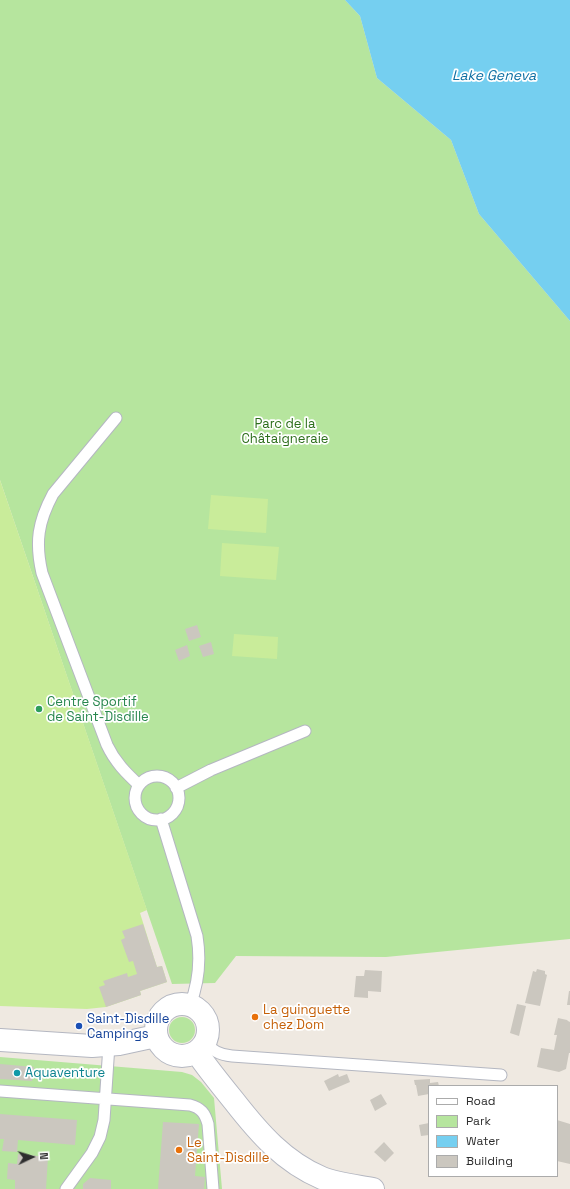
<!DOCTYPE html>
<meta charset="utf-8">
<style>
body{margin:0}
#map{position:relative;width:570px;height:1189px;overflow:hidden;background:#efe9e1;font-family:"Space Grotesk",sans-serif}
canvas{display:block}
.legend{position:absolute;left:428px;top:1085px;width:130px;height:92px;box-sizing:border-box;background:#fff;border:1px solid #ababab;margin:0;padding:5px 7px;list-style:none;font-size:12px;color:#2e2e2e}
.legend li{display:flex;align-items:center;gap:8px;height:20px}
.legend b{width:20px;border:1px solid #ababab}
.north{position:absolute;left:12px;top:1137px;width:40px;height:40px;-webkit-text-stroke:3px #fff;paint-order:stroke;rotate:86deg;font-size:11px;font-weight:700;line-height:16px;text-align:center;color:#2e2e2e}
.north::after{content:'';display:block;margin:auto;width:14px;height:18px;background:#2e2e2e;clip-path:polygon(50% 0,100% 100%,50% 72%,0 100%)}
</style>
<div id="map">
<canvas width="570" height="1189"></canvas>
<ul class="legend">
<li><b style="height:5px;background:#fff"></b>Road</li>
<li><b style="height:11px;background:#b6e59e"></b>Park</li>
<li><b style="height:11px;background:#75cff0"></b>Water</li>
<li><b style="height:11px;background:#cbc7bf"></b>Building</li>
</ul>
<div class="north">N</div>
</div>
<script>
const ctx = document.querySelector('canvas').getContext('2d');
ctx.lineJoin = 'round';
function fillPath(path, color) {
  ctx.fillStyle = color;
  ctx.fill(path, 'evenodd');
}
function strokePath(path, color, width, dash) {
  ctx.strokeStyle = color;
  ctx.lineWidth = width;
  ctx.lineCap = dash ? 'butt' : 'round';
  ctx.setLineDash(dash || []);
  ctx.stroke(path);
}
function label(font, color, halo, rows, align = 'center') {
  ctx.font = font + ' "Space Grotesk",sans-serif';
  ctx.lineWidth = 3.5;
  ctx.setLineDash([]);
  ctx.textBaseline = 'middle';
  ctx.strokeStyle = halo;
  ctx.fillStyle = color;
  for (const [text, x, y, turn = 0] of rows) {
    ctx.save();
    ctx.translate(x, y);
    ctx.rotate((+turn || 0) * Math.PI / 180);
    ctx.textAlign = isNaN(turn) ? turn : align;
    if (halo) ctx.strokeText(text, 0, 0);
    ctx.fillText(text, 0, 0);
    ctx.restore();
  }
}
fillPath(new Path2D(`
 M0 0H345L360 16 377 78 451 140 479 214 570 321V939L386 957 236 956 215 983 172 984 0 480Z
 M169 1030a13 13 0 1 1 26 0a13 13 0 1 1-26 0Z
 M0 1057 182 1072 192 1075 201 1082 214 1098 222 1189H0Z`), '#b6e59e');
fillPath(new Path2D(`
 M0 480 147 910 140 913 155 961 157 967 162 966 167 982 140 991 141 995 106 1007 87 1009 0 1006Z
 M211 495 268 499 266 533 208 529Z
 M222 543 279 547 276 580 220 576Z
 M234 634 278 637 277 659 232 656Z`), '#c9ec9a');
fillPath(new Path2D(`
 M345 0H570V321L479 214 451 140 377 78 360 16Z`), '#75cff0');
fillPath(new Path2D(`
 M197 625 201 637 189 641 185 629Z
 M211 642 214 654 203 657 199 646Z
 M187 645 190 656 179 661 175 650Z
 M143 924 157 967 162 966 167 982 140 991 141 995 106 1007 99 987 105 985 103 981 127 973 128 977 137 974 133 961 129 962 121 940 125 938 122 931Z
 M537 969 545 971V974L547 975 540 1006 525 1003 533 971 536 972Z
 M365 970 382 971 381 992 368 991V998L354 997 356 976H364Z
 M569 991H570V1005H567Z
 M517 1004 526 1006 519 1036 510 1033Z
 M558 1018 567 1020 568 1021 570 1022V1053H569L566 1069 559 1072 537 1067 541 1048 554 1050 557 1035H554Z
 M0 1064 34 1067 32 1081 0 1079Z
 M338 1074 339 1077 347 1074 350 1082 329 1091 324 1081Z
 M430 1079V1083L438 1082 439 1086H429V1094L418 1096 416 1085H415L414 1080Z
 M381 1094 387 1104 375 1111 370 1100Z
 M0 1114 77 1120 75 1145 18 1140 17 1152 2 1151 4 1139H0Z
 M557 1120 570 1124V1164L557 1161Z
 M163 1122 199 1124 195 1176 205 1177 204 1189H158Z
 M429 1123V1135L421 1136 419 1125Z
 M384 1142 394 1153 385 1162 374 1152Z
 M18 1154 48 1157 46 1189H15V1180L7 1179 8 1163 17 1164Z
 M90 1178 111 1180V1189H83V1184Z`), '#cbc7bf');
const lane = new Path2D(`
 M116 418 53 494C38 522 35 542 42 573L107 745C115 762 126 773 139 785
 M135 798a22 22 0 1 1 44 0a22 22 0 1 1-44 0Z
 M176 788 211 770 305 731
 M161 819 197 936C201 961 199 982 190 1005
 M206 1042C212 1052 221 1055 232 1056L501 1075
 M0 1091 190 1105C201 1108 205 1113 208 1124L213 1189
 M66 1189 92 1153 100 1137 104 1120 109 1045`);
const street = new Path2D(`
 M156 1030a26 26 0 1 1 52 0a26 26 0 1 1-52 0Z
 M0 1040 92 1046 119 1044 156 1036
 M197 1053C208 1069 221 1085 234 1101 259 1133 284 1162 322 1178 337 1184 357 1186 373 1189`);
strokePath(lane, '#b4b7c1', 13);
strokePath(street, '#b4b7c1', 24);
strokePath(lane, '#fff', 11);
strokePath(street, '#fff', 22);
for (const [x, y, r, color] of [
 [39,709,4,"#2e9e5b"],
 [255,1017,4,"#e8710a"],
 [79,1026,4,"#1a4fb4"],
 [17,1073,4,"#0f9aa8"],
 [179,1150,4,"#e8710a"]
]) {
  const dot = new Path2D();
  dot.arc(x, y, r, 0, 2 * Math.PI);
  ctx.fillStyle = color;
  ctx.fill(dot);
  strokePath(dot, '#fff', 1.5);
}
label('13px', '#2c6e1b', '#fff', [
 ["Parc de la",285,424],
 ["Châtaigneraie",285,439]
]);
label('13px', '#27864d', '#fff', [
 ["Centre Sportif",47,702],
 ["de Saint-Disdille",47,717]
], 'left');
label('13px', '#c56008', '#fff', [
 ["La guinguette",263,1010],
 ["chez Dom",263,1025],
 ["Le",187,1143],
 ["Saint-Disdille",187,1158]
], 'left');
label('13px', '#164399', '#fff', [
 ["Saint-Disdille",87,1019],
 ["Campings",87,1034]
], 'left');
label('13px', '#0d838f', '#fff', [
 ["Aquaventure",25,1073]
], 'left');
label('italic 14px', '#0d6fa3', '#fff', [
 ["Lake Geneva",494,76]
]);
</script>
